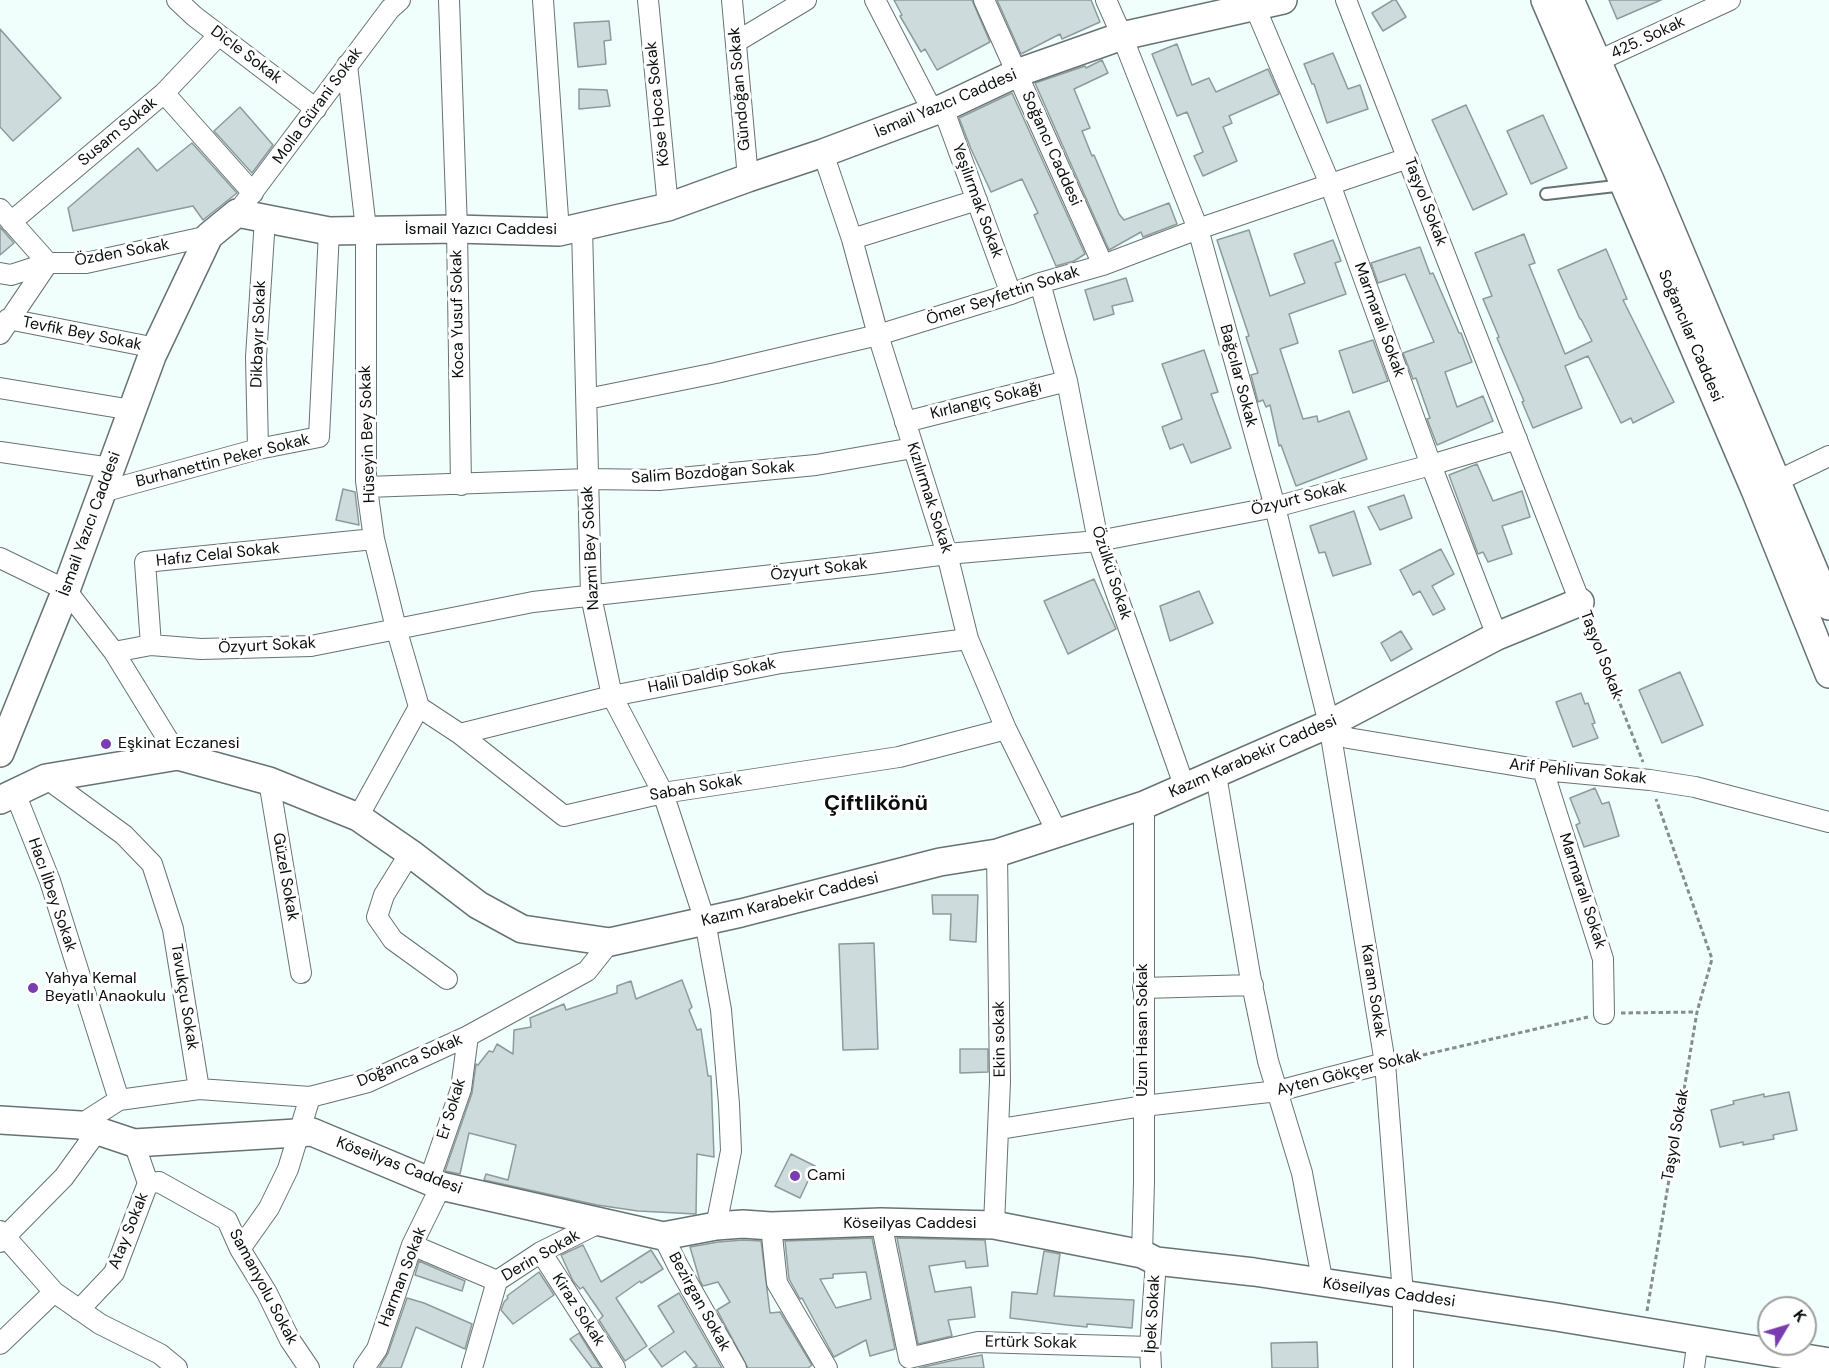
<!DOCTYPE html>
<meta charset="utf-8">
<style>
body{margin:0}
#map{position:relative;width:1829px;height:1368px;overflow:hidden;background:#f0fefc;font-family:"DM Sans",sans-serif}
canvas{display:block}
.north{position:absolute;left:1757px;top:1296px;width:60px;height:60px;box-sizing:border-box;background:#fff;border:2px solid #9d9f9e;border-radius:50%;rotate:52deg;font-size:16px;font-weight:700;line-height:24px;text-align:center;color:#0a0e0d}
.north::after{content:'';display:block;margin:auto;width:21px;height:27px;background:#793cb1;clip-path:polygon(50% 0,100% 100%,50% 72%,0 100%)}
</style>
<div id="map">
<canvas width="1829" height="1368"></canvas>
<div class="north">K</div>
</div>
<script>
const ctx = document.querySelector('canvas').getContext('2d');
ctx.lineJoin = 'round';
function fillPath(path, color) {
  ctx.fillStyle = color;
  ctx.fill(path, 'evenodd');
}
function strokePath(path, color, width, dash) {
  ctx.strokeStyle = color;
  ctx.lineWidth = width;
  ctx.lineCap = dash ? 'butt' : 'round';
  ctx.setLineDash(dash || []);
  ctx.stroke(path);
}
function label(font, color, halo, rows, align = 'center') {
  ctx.font = font + ' "DM Sans",sans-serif';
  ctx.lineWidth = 6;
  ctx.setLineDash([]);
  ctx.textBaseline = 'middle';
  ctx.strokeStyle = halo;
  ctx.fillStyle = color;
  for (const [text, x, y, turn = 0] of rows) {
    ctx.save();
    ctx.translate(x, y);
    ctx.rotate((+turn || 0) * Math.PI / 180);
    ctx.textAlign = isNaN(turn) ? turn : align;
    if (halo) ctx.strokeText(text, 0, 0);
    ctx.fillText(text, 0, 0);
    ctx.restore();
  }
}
const building = new Path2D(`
 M894 0H972L990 42 937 70 925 49 921 52 900 16 902 15Z
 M997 0H1091L1100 22 1062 39 1060 34 1021 54Z
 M1393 0H1396L1406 17 1383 31 1372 13Z
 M1609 0H1661L1617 19Z
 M609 21 611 40 604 41 606 64 578 67 574 23Z
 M0 29 61 98 13 141 0 127Z
 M1177 44 1192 85 1209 78 1216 92 1268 69 1279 94 1229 116 1232 123 1223 127 1237 161 1203 176 1194 156 1203 152 1187 112 1177 116 1152 54Z
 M1333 53 1348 89 1360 85 1368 109 1327 123 1314 84H1312L1304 64Z
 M1102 60 1108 73 1074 89 1090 128 1082 131 1092 156 1094 155 1119 214 1124 220 1169 203 1177 224 1143 237 1141 232 1109 250 1035 83 1085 66 1086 68Z
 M579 89 607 90 610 106 579 109Z
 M1012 93 1085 254 1074 261 1056 266 1034 215 1038 213 1022 179 991 192 971 149 959 118Z
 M1466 105 1507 194 1473 210 1432 120Z
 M240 107 273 145 252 173 214 131Z
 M1543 115 1567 168 1531 184 1507 131Z
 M192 143 237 193 203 220 193 206 73 231 68 208 138 148 157 171Z
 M0 227 14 243 0 255Z
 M1249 230 1270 296 1305 283 1294 254 1333 240 1341 261 1335 263 1346 294 1289 314 1298 343 1280 349 1303 419 1317 416 1318 422 1349 411 1367 459 1296 486 1281 445 1279 446 1270 405 1266 407 1263 400 1258 402 1251 375 1258 373 1246 337 1249 336 1217 240Z
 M1524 234 1535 263 1529 265 1565 354 1592 341 1581 319H1580L1558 270 1606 249 1627 299 1623 300 1674 402 1633 423 1631 418 1621 423 1588 356 1565 366 1582 408 1533 428 1522 402 1524 401 1497 338 1499 337 1483 299 1492 296 1475 253Z
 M1420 247 1430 274 1433 273 1459 333H1461L1472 362 1445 372 1457 407 1483 396 1493 421 1437 445 1427 419 1430 418 1416 378 1413 379 1403 353 1434 342 1405 274 1378 283 1371 263Z
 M1126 278 1133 301 1112 306 1114 314 1094 320 1085 290Z
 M1373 340 1388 381 1353 393 1339 351Z
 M1204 350 1218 392 1211 394 1231 448 1191 463 1183 444 1170 449 1162 427 1182 419 1162 364Z
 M1477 464 1493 501 1522 491 1530 517 1502 526 1512 554 1488 562 1483 552 1478 554 1449 475Z
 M343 489 355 492 359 525 336 520Z
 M1404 495 1412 518 1380 530 1368 507Z
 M1354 511 1371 564 1333 576 1325 552 1319 553 1310 526Z
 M1441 549 1454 574 1432 586 1445 609 1433 615 1420 591 1413 595 1400 570Z
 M1094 579 1116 629 1068 654 1044 601Z
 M1199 591 1213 623 1170 641 1160 606Z
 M1401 631 1412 649 1391 661 1381 643Z
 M1680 672 1703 725 1662 743 1639 690Z
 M1581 693 1585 704 1588 703 1595 723 1592 724 1598 738 1573 747 1556 702Z
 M1595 788 1602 804 1609 802 1619 836 1584 847 1576 825 1580 823 1570 798Z
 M932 895H978L976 942 950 940 951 914H933Z
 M874 943 878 1049 843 1050 839 944Z
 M682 980 692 1007 689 1010 697 1030 701 1029 708 1076H711L714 1157 697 1154 696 1214 638 1211 597 1205 484 1180 486 1174 508 1180 516 1145 469 1133 460 1174 445 1171 472 1093 476 1064 478 1065 489 1051 493 1052 497 1044 513 1054 514 1030 531 1027 530 1018 564 1004 566 1010 617 993V986L631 981 636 999Z
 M960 1049H988V1072L960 1073Z
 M1789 1092 1797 1130 1773 1135 1774 1139 1743 1145V1142L1720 1147 1711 1110 1734 1104 1733 1101 1764 1094V1097Z
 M791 1154 815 1166 800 1198 775 1186Z
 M872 1238 895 1349 870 1356 866 1340 834 1357 802 1298 800 1299 789 1279 785 1241ZM866 1272 871 1299 836 1308 820 1279 833 1278V1274Z
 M897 1238 985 1240 988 1266 966 1268 965 1261 929 1266 935 1292 971 1287 975 1317 948 1320 952 1336 918 1344Z
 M743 1240 761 1241 770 1313 780 1312 812 1365 808 1368H748L717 1310 730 1302 718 1282 703 1286 700 1281 690 1247 718 1242Z
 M583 1245 601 1282 651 1250 663 1269 641 1283 640 1281 616 1298 647 1346 625 1361 599 1320 603 1316 583 1287 580 1289 573 1281 561 1255Z
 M1044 1251 1060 1254 1054 1296 1134 1300 1132 1328 1087 1324V1327L1067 1325 1010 1318 1012 1292 1037 1294Z
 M419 1261 465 1281 462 1291 415 1275Z
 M539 1272 554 1295 513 1324 501 1310 504 1302 508 1298 507 1296Z
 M679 1293 722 1368H693L697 1366 685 1351 662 1367 649 1349 674 1332 658 1306Z
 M407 1298 424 1303 472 1324 465 1349 416 1327 401 1368H379L388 1353Z
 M579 1333 601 1368H592L570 1339Z
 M1317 1342 1318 1368H1272L1271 1343Z
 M982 1355 984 1368H919L959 1359Z`);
fillPath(building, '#cedbdd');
strokePath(building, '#8e9a9c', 1.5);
const lane = new Path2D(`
 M1546 194 1624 185`);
const street = new Path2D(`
 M177 0 194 16 316 109
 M449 0 457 229 461 485
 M543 0 559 232
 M648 0 668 207
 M732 0 748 178
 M875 0 933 112
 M984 0 1103 265
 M1106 0 1122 36 1198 229 1275 507 1329 724 1385 1063 1403 1294V1368
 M1252 0 1330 184 1431 465 1497 636
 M1346 0 1580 602
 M736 42 806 0
 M1598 61 1730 0
 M347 65 366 229V481L374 539 396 628 419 707 358 817
 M164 93 253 193
 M943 108 1011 294
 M823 153 852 239 878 335 947 554 968 639 1006 729 1058 834
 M0 209 48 263 11 275 0 273
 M237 213 390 9 400 0
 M11 222 164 93 219 35
 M582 227 591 596 612 696 663 793 705 921 721 1010 729 1104 731 1151 716 1226
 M852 239 977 200
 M1040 283 1067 381 1098 541 1185 788
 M8 319 156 348
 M0 334 48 263H86L209 236
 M0 388 132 410
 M587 399 716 373 878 335 1011 294 1040 283 1103 265 1198 229 1408 158
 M905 422 1067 381
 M258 449 256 357 265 219
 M0 452 111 468
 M1777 481 1829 456
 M367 487 588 479 659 480 816 465 913 448
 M102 492 258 449 319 437 329 231
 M0 558 66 590 114 652 178 756
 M151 645 145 562 374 539
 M114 652 151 645 201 649 311 646 533 602 871 564 947 554 1098 541 1275 507 1431 465 1517 439
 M419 707 460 734 564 816 663 793 899 757 1006 729
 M1329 724 1348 738 1543 770 1650 780 1695 787 1829 822
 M460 734 612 696 781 663 968 639
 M1543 770 1603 959 1604 1014
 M1216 775 1250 975 1268 1061 1302 1173 1323 1284
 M46 778 124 835 152 864 173 929 199 1089
 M269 781 301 973
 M15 793 50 881 119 1100
 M410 853 384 895 377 917 393 940 447 979
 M1143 988 1253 985
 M80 1125 119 1100 199 1089 310 1097 368 1082 468 1036 587 971 610 942
 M1000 1129 1143 1106 1278 1091 1385 1063
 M429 1181 461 1089 468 1036
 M148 1183 159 1182 227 1220 240 1249 267 1293 290 1340 309 1368
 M881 1222 909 1358 978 1342 1150 1347
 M994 1225 1000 1082 997 853
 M771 1226 777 1283 827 1368
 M0 1231 54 1292 100 1324 160 1354 177 1368
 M663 1236 678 1266 736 1368
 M0 1242 64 1177 98 1130
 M412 1245 497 1281
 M240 1249 269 1208 288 1169 310 1097
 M541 1252 615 1368
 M1142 1254 1144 1182V805
 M79 1310 114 1273 148 1183 134 1143
 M0 1344 54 1292
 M364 1368 377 1349 412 1245 441 1186
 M472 1368 497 1281 541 1252 601 1222
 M1151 1368 1150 1347 1156 1261
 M1694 1368 1698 1339`);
const secondary = new Path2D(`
 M1545 0 1755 490 1829 674
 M1570 0 1650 180 1829 606
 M0 753 66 590 152 356 209 236 237 213 329 231 457 229 559 232 668 207 748 178 823 153 943 108 1017 73 1122 36 1283 0
 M0 800 46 778 178 756 269 781 358 817 410 853 478 905 522 929 610 942 741 913 940 862 997 853 1144 805 1329 724 1497 636 1580 602
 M0 1120 80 1125 134 1143 312 1132 441 1186 663 1236 716 1226 743 1224 771 1226 881 1222 994 1225 1142 1254 1156 1261 1254 1272 1556 1317 1829 1362`);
strokePath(lane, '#677372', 14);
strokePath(street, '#677372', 22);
strokePath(secondary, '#677372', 30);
strokePath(new Path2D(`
 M1587 620 1643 762
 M1621 1013 1697 1012
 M1401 1060 1588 1017
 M1647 1311 1697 1012 1712 959 1656 799`), '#848e8c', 3, [4.5, 3]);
strokePath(lane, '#fff', 10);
strokePath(street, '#fff', 20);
strokePath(secondary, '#fff', 27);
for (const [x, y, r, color] of [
 [106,744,6,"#793cb1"],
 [33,988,6,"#793cb1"],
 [795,1176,6,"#793cb1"]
]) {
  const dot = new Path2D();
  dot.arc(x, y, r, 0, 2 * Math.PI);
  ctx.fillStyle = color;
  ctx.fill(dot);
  strokePath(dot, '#fff', 2);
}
label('16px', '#0a0e0d', '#fff', [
 ["425. Sokak",1648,38,-25],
 ["Dicle Sokak",246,55,37],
 ["Gündoğan Sokak",740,89,-95],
 ["Köse Hoca Sokak",658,104,-96],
 ["İsmail Yazıcı Caddesi",946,104,-23],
 ["Molla Gürani Sokak",318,106,-54],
 ["Susam Sokak",118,132,-40],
 ["Soğancı Caddesi",1051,149,66],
 ["Yeşilırmak Sokak",977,201,70],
 ["Taşyol Sokak",1425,202,69],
 ["İsmail Yazıcı Caddesi",481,230],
 ["Özden Sokak",122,253,-10],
 ["Ömer Seyfettin Sokak",1003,296,-18],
 ["Koca Yusuf Sokak",458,314,-91],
 ["Marmaralı Sokak",1379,320,70],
 ["Tevfik Bey Sokak",82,334,11],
 ["Dikbayır Sokak",259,334,-88],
 ["Soğancılar Caddesi",1690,336,67],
 ["Bağcılar Sokak",1238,376,75],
 ["Kırlangıç Sokağı",986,401,-14],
 ["Hüseyin Bey Sokak",368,434,-92],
 ["Burhanettin Peker Sokak",223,461,-14],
 ["Salim Bozdoğan Sokak",713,473,-4],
 ["Kızılırmak Sokak",929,498,72],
 ["Özyurt Sokak",1299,499,-14],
 ["İsmail Yazıcı Caddesi",90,524,-70],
 ["Nazmi Bey Sokak",591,548,-93],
 ["Hafız Celal Sokak",218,555,-6],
 ["Özyurt Sokak",819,570,-7],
 ["Özülkü Sokak",1111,573,72],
 ["Özyurt Sokak",267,646,-3],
 ["Taşyol Sokak",1601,655,69],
 ["Halil Daldip Sokak",712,676,-11],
 ["Kazım Karabekir Caddesi",1253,757,-24],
 ["Arif Pehlivan Sokak",1578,772,6],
 ["Sabah Sokak",696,788,-10],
 ["Güzel Sokak",285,877,80],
 ["Marmaralı Sokak",1582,891,72],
 ["Hacı İlbey Sokak",52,895,71],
 ["Kazım Karabekir Caddesi",790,900,-14],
 ["Karam Sokak",1373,991,81],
 ["Tavukçu Sokak",184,997,81],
 ["Uzun Hasan Sokak",1143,1030,-90],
 ["Ekin sokak",1000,1039,-91],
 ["Doğanca Sokak",410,1061,-23],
 ["Ayten Gökçer Sokak",1349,1073,-14],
 ["Er Sokak",452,1109,-73],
 ["Taşyol Sokak",1676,1135,-80],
 ["Köseilyas Caddesi",399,1166,21],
 ["Köseilyas Caddesi",910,1224],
 ["Atay Sokak",129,1231,-68],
 ["Derin Sokak",541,1256,-30],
 ["Harman Sokak",403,1277,-69],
 ["Samanyolu Sokak",263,1287,62],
 ["Köseilyas Caddesi",1389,1293,8],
 ["Bezirgan Sokak",699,1302,61],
 ["Kiraz Sokak",578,1310,57],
 ["İpek Sokak",1153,1314,-87],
 ["Ertürk Sokak",1031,1343,1]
]);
label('16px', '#0a0e0d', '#fff', [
 ["Eşkinat Eczanesi",118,744],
 ["Yahya Kemal",45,979],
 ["Beyatlı Anaokulu",45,997],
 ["Cami",807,1176]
], 'left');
label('bold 22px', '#0a0e0d', '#fff', [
 ["Çiftlikönü",876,804]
]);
</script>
